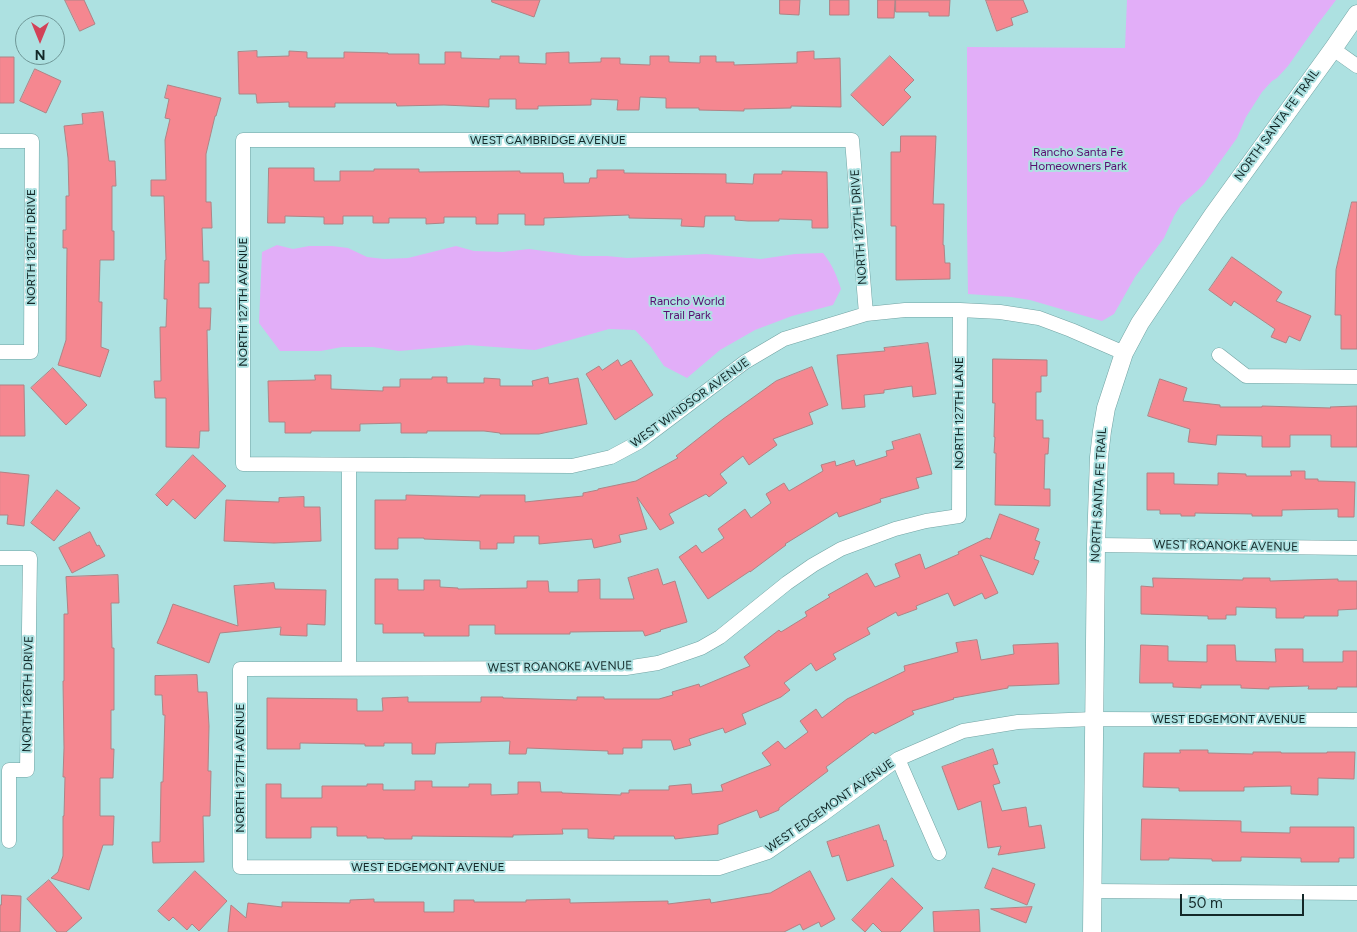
<!DOCTYPE html>
<style>
body{margin:0}
#map{position:relative;width:1357px;height:932px;overflow:hidden;background:#ade1e1;font-family:Figtree,sans-serif}
canvas{display:block}
.north{position:absolute;left:15px;top:15px;width:50px;height:50px;box-sizing:border-box;background:#ade1e1;border:1px solid #6f9797;border-radius:50%;rotate:180deg;font-size:14px;font-weight:700;line-height:20px;text-align:center;color:#132828}
.north::after{content:'';display:block;margin:auto;width:18px;height:22px;background:#d24258;clip-path:polygon(50% 0,100% 100%,50% 72%,0 100%)}
.scale{position:absolute;left:1180px;top:894px;width:124px;height:22px;box-sizing:border-box;border:2px solid #132828;border-top:0;padding-left:6px;font-size:15px;line-height:18px;white-space:nowrap;color:#132828;-webkit-text-stroke:4px #ade1e1;paint-order:stroke}
</style>
<div id="map">
<canvas width="1357" height="932"></canvas>
<div class="north">N</div>
<div class="scale">50 m</div>
</div>
<script>
const ctx = document.querySelector('canvas').getContext('2d');
ctx.lineJoin = 'round';
function fillPath(path, color) {
  ctx.fillStyle = color;
  ctx.fill(path, 'evenodd');
}
function strokePath(path, color, width, dash) {
  ctx.strokeStyle = color;
  ctx.lineWidth = width;
  ctx.lineCap = dash ? 'butt' : 'round';
  ctx.setLineDash(dash || []);
  ctx.stroke(path);
}
function label(font, color, halo, rows, align = 'center') {
  ctx.font = font + ' Figtree,sans-serif';
  ctx.lineWidth = 4;
  ctx.setLineDash([]);
  ctx.textBaseline = 'middle';
  ctx.strokeStyle = halo;
  ctx.fillStyle = color;
  for (const [text, x, y, turn = 0] of rows) {
    ctx.save();
    ctx.translate(x, y);
    ctx.rotate((+turn || 0) * Math.PI / 180);
    ctx.textAlign = isNaN(turn) ? turn : align;
    if (halo) ctx.strokeText(text, 0, 0);
    ctx.fillText(text, 0, 0);
    ctx.restore();
  }
}
fillPath(new Path2D(`
 M1127 0H1336L1317 25 1288 66 1277 78 1272 81 1262 92 1246 117 1237 138 1204 184 1197 191 1181 205 1174 216 1164 238 1135 277 1114 314 1102 321 1030 300 1011 297 968 294 967 227V47L1125 48Z
 M277 245 293 249 309 246H332L348 248 367 257 384 259 408 258 456 246 474 251 503 252 529 249 582 256H607L627 258 706 254 761 259 795 254 823 253C832 264 837 276 841 289L833 305 792 316 755 330 720 350 687 378 664 366 651 347 635 330 609 329 535 350 468 345 399 351 373 347H342L321 351H280L259 323 262 252Z`), '#e2aef8');
const building = new Path2D(`
 M65 0H84L95 24 80 31Z
 M492 0H540L534 17 492 2Z
 M780 0H800L799 15 780 14Z
 M830 0H849V15H830Z
 M878 0H895L894 18H878Z
 M896 0H950L949 16H929V12H896Z
 M986 0H1023L1028 12 1011 18 1013 25 997 31Z
 M257 51V57L289 56V51L307 52V58H344V52L388 53V54H419V64H445V52H461V58L500 59V56H519V63L546 64V53L569 52V63L601 62V58H620V64L650 65V56H669V62L700 63V56H716V62H734V65L797 63V52L814 51V59L840 58 841 107 791 106V108L744 109V111L699 110V108H666V98L640 97 639 110H617L618 100 591 99V105L538 106V109H516V99H489V107L444 105 397 106 396 103H335V107H289V102L257 103 256 94H239L238 52Z
 M890 56 914 80 904 90 911 97 883 126 851 95Z
 M0 57H14V103H0Z
 M35 69 61 81 46 113 20 101Z
 M168 85 221 98 216 116H215L206 154V202H211L212 228H202L203 261H209V283H199V308H211L210 330H207L209 431H200L199 448 166 447V398H155L154 381H161L160 327H166L167 299H164L165 260H166L164 196H151V180H166L165 140 170 119 165 118 169 99 165 98Z
 M103 112 109 161H115L116 186H112V231H114V260H100L99 302H102L101 347 109 350 100 377 58 365 66 340 67 248H63V230H66V196H69L68 158 64 126 83 124 82 114Z
 M901 136H936L933 204H944L943 245H944L945 263H950V279L896 280V226H891V152H900Z
 M269 168H314V181H340V171H374V169H419V172L520 171V173H563L564 183H589L590 178H597V170H624V173L726 174V183L753 184 754 174H782V171L827 172 828 228H812V220L779 219V221H748L735 220V216H705L704 227 681 226 682 219 629 218V215L544 218V225H525V214H498V224H476V217H444V223L426 224V218H389V223H373V216H343V224H324V217L285 216V223H268Z
 M1352 202H1357V349H1341V315H1335L1336 270Z
 M1232 257 1282 292 1276 301 1311 316 1300 341 1289 336 1286 343 1271 337 1275 329 1234 301 1231 306 1209 290Z
 M928 343 936 394 913 397 912 386 884 390V393L864 395 865 407 842 409 837 355 885 351 884 348Z
 M993 359 1047 360V376H1041V392H1036V420H1043V438H1049L1048 454H1045L1044 489H1050V506L995 505 996 453H994L995 437H994L995 403H993Z
 M618 360 621 366 631 360 653 395 615 420 586 374 599 366 602 370Z
 M812 367 828 405 809 413 813 424 773 439 777 445 749 465 743 456 720 474 727 483 709 497 706 494 669 514 674 523 660 530 637 497 647 529 619 535 621 542 594 548 592 539 539 544V536H514V543H497V549H480V541L424 539V538H398V549H375V500H406V495L480 497V495H525V502L583 496V493L598 490V489L636 481 678 458 676 456 723 419 776 381Z
 M53 368 87 405 66 425 31 388Z
 M315 375H331V389L383 391V387H400V379H432V377H447V383H484V378L500 379V386H533L532 381 548 377 549 384 578 378 587 424 539 434H500V433L484 431H427V433H401V423L360 424V431H311V433H285V422H269L268 381 315 380Z
 M1160 379 1187 388 1183 401 1220 405V407H1262V406L1331 408 1330 407 1357 406V447H1331V435H1290V447H1262V436L1217 435 1216 445 1188 442 1190 429 1148 416Z
 M0 385H24L25 436H0Z
 M920 434 932 474 916 478 919 488 880 499 881 502 839 517 837 512 785 544 786 545 750 572V571L708 599 679 557 696 545 702 553 724 538 718 529 745 509 751 518 771 503 766 494 784 483 789 491 823 471 821 465 835 461 836 466 854 460 856 466 887 456 886 451 894 449 892 442Z
 M193 455 226 486 195 519 173 499 167 506 156 495Z
 M1291 471H1305V479H1318V481L1355 482 1354 517H1338V509L1282 510V516H1252V514L1195 513V516H1181V514H1160V510H1147V473H1174V484L1218 485V473L1246 474V476H1291Z
 M0 472 29 475 24 526 7 524 8 515H0Z
 M57 490 80 508 54 541 31 523Z
 M304 497V507H320L321 541 274 543 224 541 226 500 279 502V498Z
 M1000 514 1039 529 1035 540 1040 542 1034 559 1039 561 1033 575 980 555 998 593 985 599 982 593 954 606 948 593 916 606 917 609 898 616 896 612 867 628 870 634 833 654 836 659 816 671 811 663 784 683 790 690 781 697 742 714 746 724 725 733 723 728 689 739 691 745 674 750 671 740H642V748H623V754H608V751L527 748 526 754H509L510 741 436 743 435 754H412V743H384V746H365V744L300 743V749H267V698L357 699V711H383L382 698 408 697V702H481V697H503V698L577 700V697H604V699H659L673 695 672 692 699 684 700 687 750 666 744 657 757 647 779 630 781 632 807 616 805 612 830 597 828 595 867 573 875 587 900 577 895 564 920 554 925 569 959 554 958 552 987 538 990 539Z
 M90 532 97 546 99 545 105 556 72 573 59 548Z
 M658 569 663 585 675 581 687 622 660 630 661 631 645 636 643 631 570 632V634H495V625H469V636H424V633H383V624H375V579H398V590H424V580H440V587L458 588V589L527 588V581H548L549 592H578V580L600 579V599H634L628 578Z
 M118 575 119 603H111L112 648H114V710H111V749H114L113 778H100V816H114L113 845H103L89 890 51 878 58 872 63 856V816H64L65 777H63L64 748 63 681H64V614H68L66 577Z
 M1153 578 1243 580V578H1270V581L1338 579V581H1357V609L1338 610V616H1304V618H1276V608L1236 607V615H1226V619H1208V616L1141 614V586L1153 587Z
 M274 583 275 589 326 590 325 625 307 624V636L280 635 281 627 220 633 209 663 157 643 166 623 173 604 238 626 234 586Z
 M977 640 981 660 1014 654 1013 645 1058 643 1059 684 1008 686V688L953 698 954 699 912 711 914 714 875 734 873 732 826 767 828 771 779 808V810L760 818 757 810 718 825V834L675 839 674 836H614V839L588 838V829H562L563 834 513 835V837L412 836V839H384V838H367V836H337V827H311V838H266V784H281V798H322V786H367V784H383V790H415V781H432V787H469V784H491V795L518 794V782H540L541 792H562V793L621 795V793H629V790H669V786L691 784 692 794 723 791 721 785 771 765 762 753 778 741 785 749 808 732 800 721 816 709 822 718 847 699 905 671 904 666 958 652 956 643Z
 M1141 645 1168 646V661L1207 662V645H1235L1236 661 1276 662 1275 649H1303V662H1343V651H1357V687H1337V689H1308L1309 686 1269 687V689L1241 688V685H1201V688L1173 687V683H1140Z
 M197 675 198 692H207L209 726 208 771H211L210 816H203L204 862 153 863 152 842H160L161 782H163L165 715H163L162 695H155V676Z
 M993 749 998 764 993 765 1000 783 993 785 1002 811 1026 807 1029 827 1041 825 1045 848 998 855 1001 846 988 848 981 801 958 810 942 767Z
 M1180 750H1208V753L1253 754V752H1281V753H1327V752H1355L1354 779 1318 778V795L1291 794V786L1244 787V791H1179V788L1143 787 1144 753H1180Z
 M1142 819 1241 821V832L1290 833V827H1354V858H1339V862H1301V858L1241 857V861H1212V859L1169 858V860H1141Z
 M879 825 884 841 886 840 894 866 847 881 839 855 832 857 827 842Z
 M993 868 1035 884 1027 905 985 888Z
 M195 871 227 901 199 931 192 924 187 930 173 917 169 921 158 911Z
 M810 871 835 919 821 927 819 922 803 930 800 924 784 932H228L231 905 246 918 248 903 282 907V902L350 903V900L374 899V902H424V912H454V900H474V902H526V900L570 899V903L668 901V904L710 899 711 903 770 893Z
 M892 878 923 908 900 932H882L873 923 865 932 852 920Z
 M49 880 82 918 66 932H57L27 899Z
 M2 895 21 896 20 932H0V905H1Z
 M1032 907 1026 923 991 909Z
 M979 910 980 932H934L933 912Z`);
fillPath(building, '#f58790');
strokePath(building, '#ae8385', 1);
const minor = new Path2D(`
 M1333 49 1357 66
 M0 141H32L31 352H0
 M960 310 959 516 926 521 895 529 841 549 813 565 787 583 720 637 701 648 658 663 626 668 240 669V867L719 868 768 852 822 815 898 759 963 731 1018 722 1094 719 1357 720
 M866 314 852 140H243V464L572 466 611 457 639 442 745 362 784 339 866 314 905 310H960L1000 312 1039 318 1071 330 1124 353
 M1219 355 1246 376 1357 377
 M1096 545 1357 548
 M0 558H30L27 770H9V841
 M349 668V466
 M898 759 939 853
 M1092 891 1357 893`);
const tertiary = new Path2D(`
 M1092 932 1096 545 1099 457 1102 431 1106 408 1124 353 1140 323 1213 215 1333 49 1357 14`);
strokePath(minor, '#72a3a3', 15);
strokePath(tertiary, '#72a3a3', 19);
strokePath(minor, '#fff', 14);
strokePath(tertiary, '#fff', 18);
label('12px', '#132828', '#ade1e1', [
 ["NORTH SANTA FE TRAIL",1277,125,-54],
 ["WEST CAMBRIDGE AVENUE",548,140],
 ["NORTH 127TH DRIVE",859,227,-94],
 ["NORTH 126TH DRIVE",31,247,-90],
 ["NORTH 127TH AVENUE",243,302,-90],
 ["WEST WINDSOR AVENUE",690,403,-36],
 ["NORTH 127TH LANE",959,413,-90],
 ["NORTH SANTA FE TRAIL",1099,495,-87],
 ["WEST ROANOKE AVENUE",1226,546,1],
 ["WEST ROANOKE AVENUE",560,667,-1],
 ["NORTH 126TH DRIVE",28,694,-89],
 ["WEST EDGEMONT AVENUE",1229,719],
 ["NORTH 127TH AVENUE",240,768,-90],
 ["WEST EDGEMONT AVENUE",830,806,-35],
 ["WEST EDGEMONT AVENUE",428,867]
]);
label('12px', '#580d70', '#ade1e1', [
 ["Rancho Santa Fe",1078,152],
 ["Homeowners Park",1078,166],
 ["Rancho World",687,301],
 ["Trail Park",687,315]
]);
</script>
